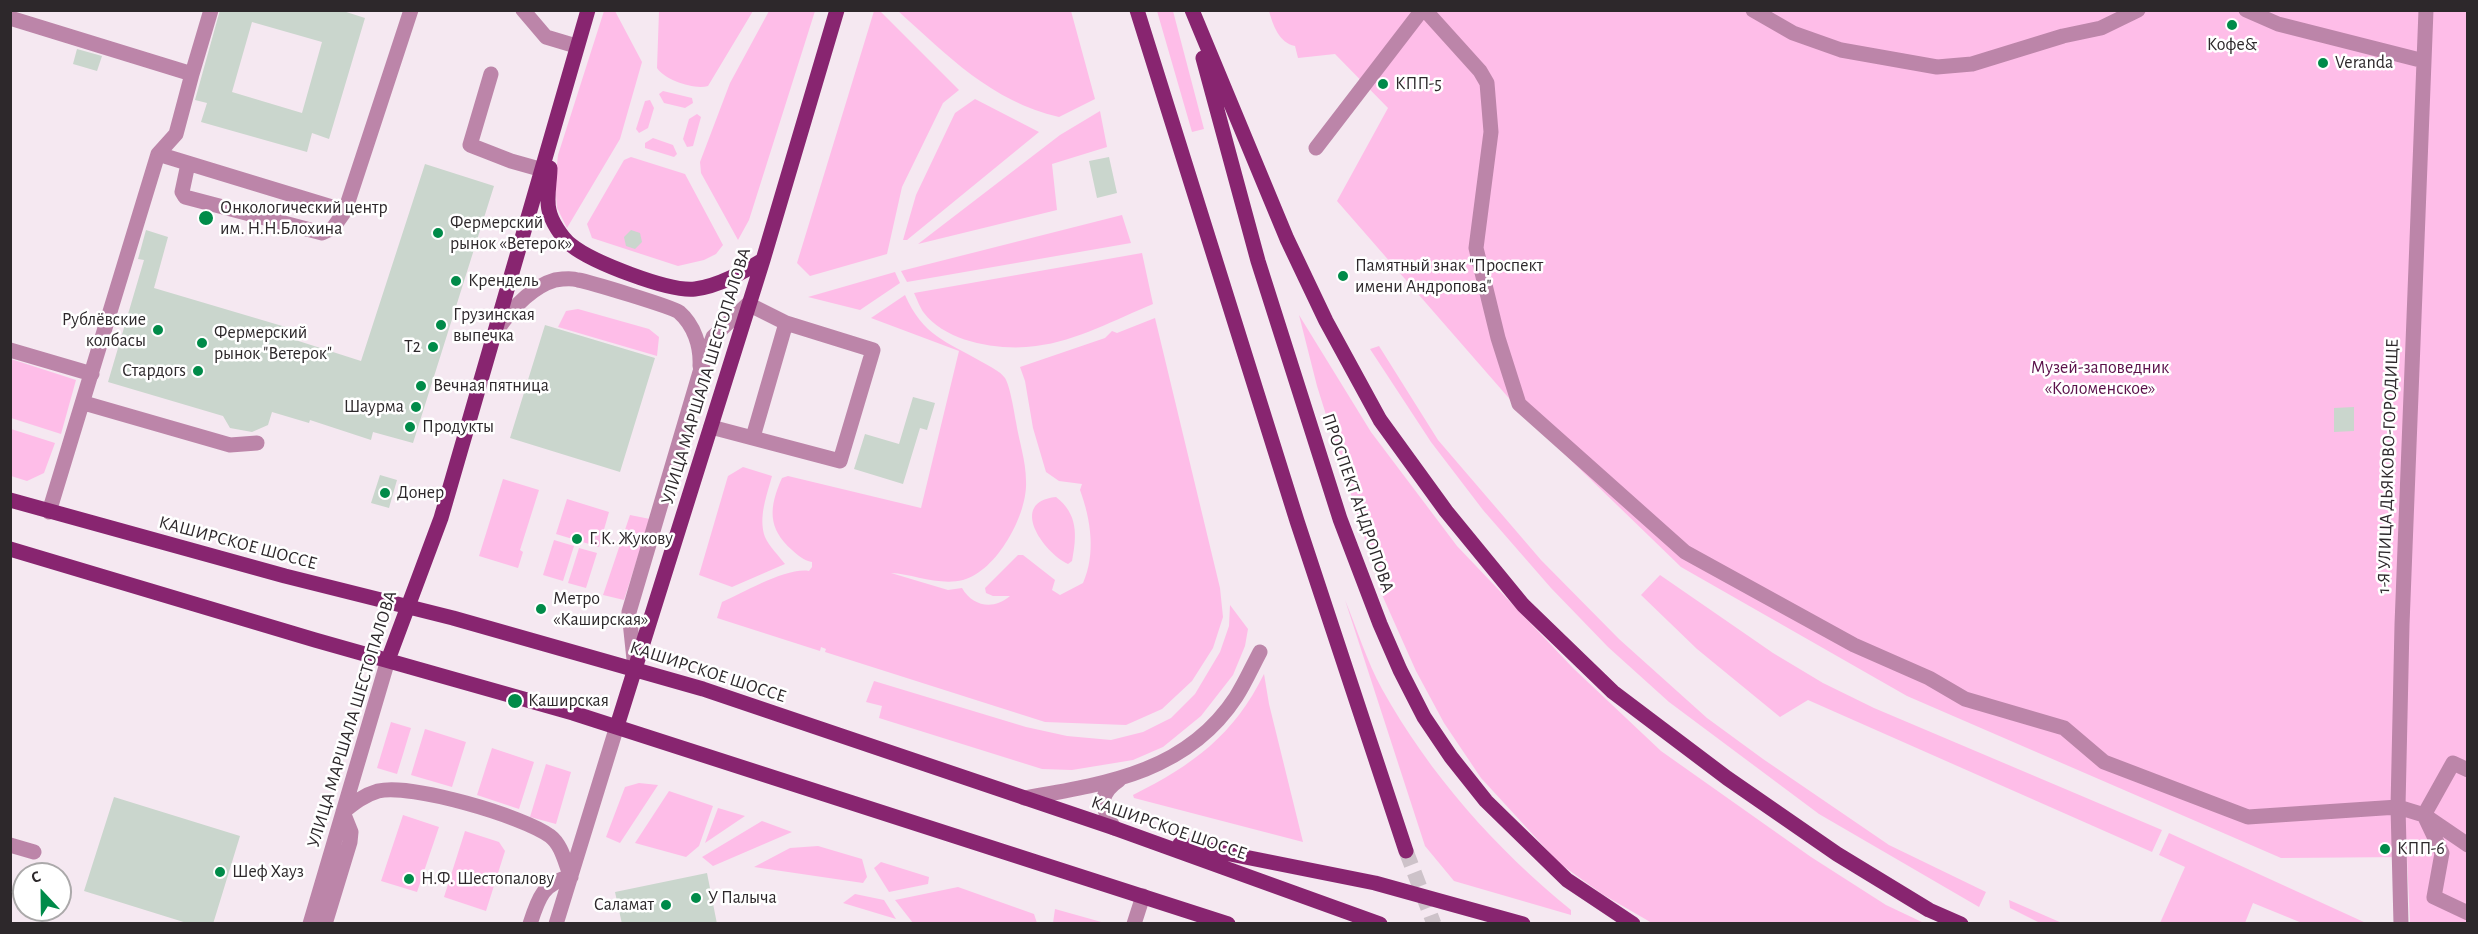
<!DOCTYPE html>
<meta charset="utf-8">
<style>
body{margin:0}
#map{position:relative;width:2478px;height:934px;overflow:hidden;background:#f5e8f1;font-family:"Alegreya Sans",sans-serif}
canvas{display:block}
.frame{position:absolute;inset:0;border:12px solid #2d282b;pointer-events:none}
.north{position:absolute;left:12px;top:862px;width:60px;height:60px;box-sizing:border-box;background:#fff;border:2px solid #aba9aa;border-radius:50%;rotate:338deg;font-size:16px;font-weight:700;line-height:24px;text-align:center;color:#2d282b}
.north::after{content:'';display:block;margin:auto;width:21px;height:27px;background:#008b49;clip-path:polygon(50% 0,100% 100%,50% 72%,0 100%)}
</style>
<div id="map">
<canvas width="2478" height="934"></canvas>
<div class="frame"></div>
<div class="north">С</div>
</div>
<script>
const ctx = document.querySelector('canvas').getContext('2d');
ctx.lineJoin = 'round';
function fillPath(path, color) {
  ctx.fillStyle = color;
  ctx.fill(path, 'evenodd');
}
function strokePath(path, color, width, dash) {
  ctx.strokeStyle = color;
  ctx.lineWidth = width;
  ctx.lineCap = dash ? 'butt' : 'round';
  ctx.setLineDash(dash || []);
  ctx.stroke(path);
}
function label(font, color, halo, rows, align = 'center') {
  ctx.font = font + ' "Alegreya Sans",sans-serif';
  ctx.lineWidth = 5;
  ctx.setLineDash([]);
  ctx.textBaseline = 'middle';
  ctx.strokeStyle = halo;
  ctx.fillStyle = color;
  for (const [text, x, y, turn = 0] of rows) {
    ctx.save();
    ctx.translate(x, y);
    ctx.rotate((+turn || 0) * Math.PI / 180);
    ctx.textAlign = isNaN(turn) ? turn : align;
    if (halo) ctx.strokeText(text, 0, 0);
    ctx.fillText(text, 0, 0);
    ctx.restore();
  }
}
fillPath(new Path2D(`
 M604 11H615L642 62 620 139 567 228 557 208 555 183 558 155Z
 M659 11V10L753 11 708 86C694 90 665 80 657 68Z
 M769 11H815L749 220 738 240 701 173 700 162 730 83Z
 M874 11H880L959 90 943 103 902 187 887 254 810 276 797 263Z
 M898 11H1071L1095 99 1059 117C991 101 948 56 898 11Z
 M1157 11H1173L1204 129 1192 132Z
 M1269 11H2467V923H2410L2407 857 2281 858 1907 696 1681 567 1521 412 1337 201 1388 108 1335 54 1298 58 1295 46C1279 43 1273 25 1269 11Z
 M663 91 692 98 693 103 685 108 664 103 659 94Z
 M975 99 1039 132 907 240H903L916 195 955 113Z
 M650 100 654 108 648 128 639 133 636 129 645 101Z
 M1100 111 1107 147 1052 164 1057 210 918 244 1060 135Z
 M697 114 701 117 693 146 687 147 683 139 689 119Z
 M653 138 673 145 677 154 674 157 645 148V143Z
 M631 157 685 174 723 245 716 254 704 260 678 266 592 238 587 224 624 160Z
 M1122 215 1131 243 907 282 901 271Z
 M1142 253 1153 304C1116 319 1077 341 1036 346 1001 351 947 343 924 313 920 308 917 299 914 293Z
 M895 272 900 283 860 310 808 297Z
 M905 295C923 336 946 341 982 362 989 366 1000 371 1005 378 1010 386 1014 411 1016 422 1019 441 1026 461 1026 481 1028 514 997 571 963 580 939 586 913 574 891 573L948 590 962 588C973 607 994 610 1010 596H993L986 593 985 588 1018 555H1023L1055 580 1052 590 1060 595 1083 583C1096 554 1091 520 1080 490L1082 484 1059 481 1046 472 1033 428 1025 381 1020 367 1105 338 1112 331 1117 333 1155 318 1220 588 1223 617 1213 648 1192 681 1162 709 1126 725 1045 722 825 652 826 649 821 647 820 651 717 618 722 602C743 593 787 567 809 571L812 567V562C803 560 799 556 792 550 767 528 769 507 782 478L788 476 921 508 959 351 871 318Z
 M578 309 649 329 659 337 657 356 558 327 566 311Z
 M1299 315 1371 432 1457 546 1573 668 1661 751 1811 857 1886 905 1924 923H1652L1602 894 1559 863 1481 778 1444 723 1416 671 1383 597 1317 386Z
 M1379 346 1438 440 1541 560 1619 639 1707 718 1763 759 1889 845 1986 892 1979 907 1819 814 1669 702 1608 647 1551 588 1483 510 1431 442 1370 349Z
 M11 359 76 380 61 434 11 418Z
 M11 429 55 443 44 473 27 481 11 476Z
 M743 467 772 476C767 495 758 517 765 537 769 546 779 556 785 564L732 587 699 575 728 476Z
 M503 479 539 490 520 550 523 552 518 568 479 556Z
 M1056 497C1078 514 1077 535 1072 561L1068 564C1043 552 1008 502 1056 497Z
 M567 499 609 512 599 547 556 534Z
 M630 515 650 519 624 600 603 595Z
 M554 540 574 546 563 581 543 575Z
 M579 548 597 553 586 588 568 583Z
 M1660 575 1773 653 1823 683 1874 708 2162 830 2152 852 1808 700 1780 717 1697 649 1641 595Z
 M1345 600C1357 629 1367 662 1382 689 1430 775 1495 848 1571 910V915L1454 881 1425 846Z
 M1230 605 1248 629 1245 646 1233 675 1201 716 1163 747 1133 760 1072 770 1042 769 879 718 882 706 866 702 874 681 1026 727 1067 736 1111 740 1143 732 1171 718 1195 694 1220 652 1229 626Z
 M1264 674 1269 704 1303 842 1134 798 1133 795C1193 765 1234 735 1264 674Z
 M391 722 411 728 397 774 377 768Z
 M425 729 466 742 452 787 411 775Z
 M492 748 534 762 519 809 477 795Z
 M546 764 571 772 556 824 530 817Z
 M639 783 658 785 620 843 606 837 625 787Z
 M669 791 713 806 699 846 686 857 635 843Z
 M718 808 745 816 705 843Z
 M403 815 439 827 417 892 381 881Z
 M762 821 792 832 713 866 702 857Z
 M465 831 499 842 505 851 486 911 444 897Z
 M2169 833 2366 923H2302L2253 903 2245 923H2160L2185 867 2159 855Z
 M818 846 862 859 867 877 863 883 754 867 790 848Z
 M881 862 929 877 928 884 889 892 874 868Z
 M958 887 1034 914 1037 923H913L895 900Z
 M855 894 884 900 896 919 843 903Z
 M2009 900 2062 923H2040L2010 908Z
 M1055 909 1105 923H1053Z`), '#febde8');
fillPath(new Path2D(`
 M220 10H340L365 18 329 139 312 133 307 152 201 122 207 103 195 100ZM252 22 322 42 302 113 232 92Z
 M77 49 102 56 97 71 73 64Z
 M1109 157 1117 193 1097 198 1089 161Z
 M425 164 494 186 413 443 373 432 371 440 310 420 309 423 272 412 268 425 252 432 230 428 223 416 108 382 144 260 138 259 146 230 168 237 154 288 289 328 286 337 361 361Z
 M631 230 640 233 642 242 635 249 626 246 624 237Z
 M545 325 655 358 620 472 510 438Z
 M913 397 935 403 927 430 920 428 903 484 854 469 865 434 899 444Z
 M2354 407V431L2334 432V408Z
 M380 475 397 480 389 508 371 503Z
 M114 797 240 836 213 924H190L84 891Z
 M707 873 717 924H622L615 892Z`), '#cad6cd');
strokePath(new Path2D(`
 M1406 851 1434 924`), '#cdc2c9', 15, [15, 8]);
strokePath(new Path2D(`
 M523 10 546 37 576 46
 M1425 10 1480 71 1487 83 1491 132 1476 248 1498 338 1519 404 1685 552 1854 645 1929 678 1965 699 2064 728 2104 762 2248 817 2398 807 2424 815 2468 845
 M1753 10 1793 33 1841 50 1937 67 1972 64 2063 36 2101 28 2138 10
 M2246 10 2278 24 2424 61
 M10 18 192 74 176 134 158 154 49 512
 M192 74 211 10
 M491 74 470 145 511 161 543 170
 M1316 148 1422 10
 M158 154 345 211 411 10
 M188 164 182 192 185 197 322 233 333 228 345 211
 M497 330C511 310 531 287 555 280 562 279 572 278 578 280 590 282 672 307 679 312 694 325 701 346 700 366
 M10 350 92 374
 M84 403 230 445 257 443
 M753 437 786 323
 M635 669 629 612 700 372 713 337 748 304 786 323 873 350 840 461 711 427
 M2468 770 2453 763 2424 815 2442 853 2434 897 2468 913
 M1024 798C1106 784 1187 772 1236 697 1245 683 1252 667 1260 652
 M343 812C354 803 364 795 378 791 410 783 523 816 550 836 562 845 565 863 571 877
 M1114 828C1101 807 1097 795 1119 780
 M10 845 34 852
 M310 924 388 660
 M325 924 350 842 351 832 343 812
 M530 924C538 899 543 882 571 877
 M556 924 617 726
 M1134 924 1143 896
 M2401 924 2398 807 2402 625 2426 10`), '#bc85a9', 15);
strokePath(new Path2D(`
 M1137 10 1297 521 1406 851
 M1192 10 1287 239 1326 321 1380 420 1446 511 1523 605 1613 692 1727 778 1837 854 1929 910 1961 924
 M1203 58 1258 261 1340 519 1380 624 1400 670 1424 717 1451 757 1486 801 1567 880 1633 924
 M550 168C550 181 546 198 549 210 551 221 562 238 571 245 592 262 669 292 695 289 719 286 743 272 763 260
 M10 500 285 576 453 618 703 689 1114 828 1380 924
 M10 549 315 640 573 713 1228 924
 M388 660 441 518 588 10
 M617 726 763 260 837 10
 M1180 844 1375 883 1523 924`), '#882570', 15);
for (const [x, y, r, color] of [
 [2232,25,6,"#008b49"],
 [2323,63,6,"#008b49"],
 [1383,84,6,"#008b49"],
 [206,218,8,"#008b49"],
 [438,233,6,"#008b49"],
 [1343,276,6,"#008b49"],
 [456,281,6,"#008b49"],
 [441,325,6,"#008b49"],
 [158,330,6,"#008b49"],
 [202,343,6,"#008b49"],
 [433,347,6,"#008b49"],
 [198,371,6,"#008b49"],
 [421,386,6,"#008b49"],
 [416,407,6,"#008b49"],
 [410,427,6,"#008b49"],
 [385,493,6,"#008b49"],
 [577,539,6,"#008b49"],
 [541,609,6,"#008b49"],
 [515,701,8,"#008b49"],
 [2385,849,6,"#008b49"],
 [220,872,6,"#008b49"],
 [409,879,6,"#008b49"],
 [696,898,6,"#008b49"],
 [666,905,6,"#008b49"]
]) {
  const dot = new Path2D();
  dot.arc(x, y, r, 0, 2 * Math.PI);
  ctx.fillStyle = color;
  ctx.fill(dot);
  strokePath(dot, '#fff', 2);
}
label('18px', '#2d282b', '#fff', [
 ["Кофе&",2232,45,"center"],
 ["Veranda",2335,63],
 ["КПП-5",1395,84],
 ["Онкологический центр",220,208],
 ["им. Н.Н.Блохина",220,229],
 ["Фермерский",450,223],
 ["рынок «Ветерок»",450,244],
 ["Памятный знак \"Проспект",1355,266],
 ["имени Андропова\"",1355,287],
 ["Крендель",468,281],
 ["Грузинская",453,315],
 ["выпечка",453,336],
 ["Рублёвские",146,320,"right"],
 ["колбасы",146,341,"right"],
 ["Фермерский",214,333],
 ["рынок \"Ветерок\"",214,354],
 ["T2",421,347,"right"],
 ["Стардогs",186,371,"right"],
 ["Вечная пятница",433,386],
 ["Шаурма",404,407,"right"],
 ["Продукты",422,427],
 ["Донер",397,493],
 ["Г. К. Жукову",589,539],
 ["Метро",553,599],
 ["«Каширская»",553,620],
 ["Каширская",528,701],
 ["КПП-6",2397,849],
 ["Шеф Хауз",232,872],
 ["Н.Ф. Шестопалову",421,879],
 ["У Палыча",708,898],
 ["Саламат",654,905,"right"]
], 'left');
label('18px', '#5a0f49', '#fff', [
 ["Музей-заповедник",2100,368],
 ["«Коломенское»",2100,389]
]);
label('18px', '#2d282b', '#fff', [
 ["УЛИЦА МАРШАЛА ШЕСТОПАЛОВА",706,376,-73],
 ["1-Я УЛИЦА ДЬЯКОВО-ГОРОДИЩЕ",2388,466,-88],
 ["ПРОСПЕКТ АНДРОПОВА",1358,503,71],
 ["КАШИРСКОЕ ШОССЕ",238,543,15],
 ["КАШИРСКОЕ ШОССЕ",708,672,18],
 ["УЛИЦА МАРШАЛА ШЕСТОПАЛОВА",352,719,-73],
 ["КАШИРСКОЕ ШОССЕ",1169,828,19]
]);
</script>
